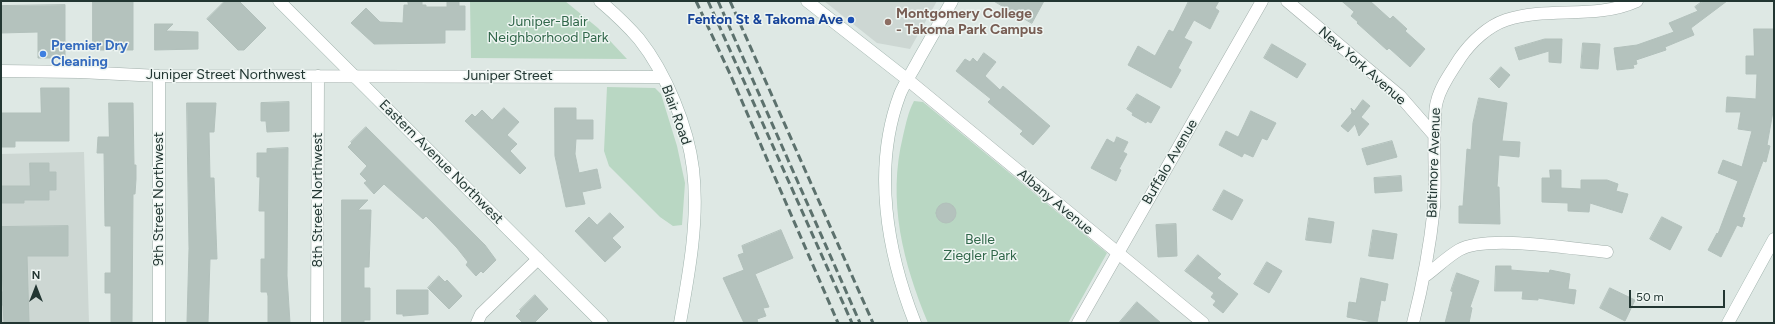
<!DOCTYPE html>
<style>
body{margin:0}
#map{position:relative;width:1775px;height:324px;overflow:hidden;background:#dee8e4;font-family:Figtree,sans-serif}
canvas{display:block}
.frame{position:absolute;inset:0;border:2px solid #223632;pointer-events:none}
.north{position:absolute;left:16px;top:268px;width:40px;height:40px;-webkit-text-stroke:3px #eef5f2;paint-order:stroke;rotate:0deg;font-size:11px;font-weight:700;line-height:16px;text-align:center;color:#223632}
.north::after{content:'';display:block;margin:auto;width:14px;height:18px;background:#223632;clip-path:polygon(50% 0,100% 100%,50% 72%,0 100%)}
.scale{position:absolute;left:1629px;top:290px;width:96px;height:18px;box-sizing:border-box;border:2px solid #223632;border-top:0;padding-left:5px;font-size:12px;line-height:14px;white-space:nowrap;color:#223632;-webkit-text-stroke:3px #eef5f2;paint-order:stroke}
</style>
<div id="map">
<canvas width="1775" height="324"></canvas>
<div class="frame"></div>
<div class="north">N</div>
<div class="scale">50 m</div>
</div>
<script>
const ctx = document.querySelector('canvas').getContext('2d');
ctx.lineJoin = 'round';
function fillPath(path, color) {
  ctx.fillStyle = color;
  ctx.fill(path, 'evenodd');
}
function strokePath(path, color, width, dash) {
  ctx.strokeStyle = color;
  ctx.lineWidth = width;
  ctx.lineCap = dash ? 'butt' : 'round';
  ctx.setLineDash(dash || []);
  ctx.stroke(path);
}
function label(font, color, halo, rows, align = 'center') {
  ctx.font = font + ' Figtree,sans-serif';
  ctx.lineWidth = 3;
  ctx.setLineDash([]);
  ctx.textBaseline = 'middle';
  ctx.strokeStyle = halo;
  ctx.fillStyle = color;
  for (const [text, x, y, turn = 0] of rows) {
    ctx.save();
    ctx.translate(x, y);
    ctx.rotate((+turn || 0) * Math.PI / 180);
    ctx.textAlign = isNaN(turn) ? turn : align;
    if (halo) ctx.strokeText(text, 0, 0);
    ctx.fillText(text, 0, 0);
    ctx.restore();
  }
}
fillPath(new Path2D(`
 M824 1H937L910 49 877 43Z
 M84 152 89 323H1V154Z`), '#cdd7d3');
fillPath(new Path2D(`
 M470 1H565L598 28 627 59 471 58Z
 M607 87 655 88 661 94 677 146 685 183 682 225 673 226 660 217 609 166 604 151Z
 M914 101 923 102 1107 253 1068 323H928C903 263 887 201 903 136 906 124 908 112 914 101Z`), '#b9d7c3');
const building = new Path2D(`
 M225 1H239L266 28 244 50H238L207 19Z
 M408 1H422V5H426V7H447V1H459V6H465V30H445V43L374 44 351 23 366 8 380 22 403 23 404 5H408Z
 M994 1H1044L1032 23Z
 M1189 1H1219L1215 8 1219 11 1210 29 1194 20 1184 38 1192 42 1178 68 1181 70 1171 88 1128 65 1138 46 1155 56 1169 30 1173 32Z
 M1342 1H1370L1390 19 1393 16 1407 29 1405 31 1425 49 1410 67 1389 48 1387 50 1357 23 1358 22 1351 16 1354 12Z
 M1703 1H1727L1691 28 1694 35 1665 47 1666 50 1636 60 1637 64 1633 65 1634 68 1617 70 1614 48 1637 45 1674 32 1669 23 1698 11 1695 7Z
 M93 2H133V50H93Z
 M65 5V58H38V32L1 33V6Z
 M155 24H173L166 31 198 32V49L155 50Z
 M1754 29H1774V106L1767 145 1770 146 1766 162 1763 161 1742 217 1745 218 1742 227 1737 225 1721 257 1708 250 1717 233 1718 234 1738 181 1718 173 1723 160 1742 167 1752 131 1738 129 1741 112H1726L1727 97 1756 99 1757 74H1746V56H1754Z
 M1545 39H1562L1561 63 1549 62V51L1519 60 1515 48Z
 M1583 43 1600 44 1598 69 1581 68Z
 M1272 44 1306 64 1297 78 1264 58Z
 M984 53 996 62 985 76 1000 90 1003 86 1050 126 1033 145 1020 134 1023 131 988 102 991 99 956 71 965 59 970 62 973 58 977 62Z
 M1501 67 1510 75 1499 88 1490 79Z
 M41 88H69V141H15V147H2L1 113H41Z
 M1137 94 1160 107 1151 123 1147 121 1146 123 1132 115 1133 113 1127 109Z
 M1479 98 1507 103 1502 141 1520 142 1519 157 1499 155 1497 187H1499L1500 224 1459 223V206H1463L1467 149 1471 150 1473 123Z
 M1363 100 1370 106 1361 117 1369 124 1359 136 1355 124 1348 132 1341 126 1352 113 1351 108 1354 111Z
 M289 102V131L267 132 266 121H261V103Z
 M109 103H133L134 165H136V179L135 194H133L132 322H111V293H105V273H111V226H105L104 153H97L98 137H109Z
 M187 103H216L214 132H209L210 178H214L217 259H210L208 322H187L189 249Z
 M504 108 519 122 507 135 517 144 510 151 526 168 520 174 465 121 472 114 475 117 482 110 492 120Z
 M555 108H576V120H593V139H576L575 154 579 173 597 169 601 188 582 192 585 204 566 207 555 156Z
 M1251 111 1276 123 1267 140 1262 138 1253 157 1244 153 1242 157 1219 145 1226 131 1238 137Z
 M366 127 485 245 496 260 483 273 481 271 476 276 466 265 468 262 457 248 435 225 426 216 423 219 385 185 384 184 374 194 364 183 367 181 360 174 367 166 348 147 352 143 351 142Z
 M1117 137 1128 142 1123 152 1127 154 1119 169 1121 170 1116 181 1091 168 1107 139 1114 143Z
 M1392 141 1397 157 1367 165 1362 149Z
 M288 148 287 276 290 323H268V296L267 292H261V259H265V211H259L260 177H257V153H267V149Z
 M30 163H49V172H56V190H49V200H24V203H1V186H30Z
 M1550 170H1561V188L1581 189V180H1607L1618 184 1616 191 1628 194 1622 213 1590 203 1589 212 1568 211V203L1542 202V178H1550Z
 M1401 176 1402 191 1375 193 1374 178Z
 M1224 190 1243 200 1232 220 1213 210Z
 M342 200H368L358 210H371L369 267H364V288H370V320H364V322H342Z
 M936 213a10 10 0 1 1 20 0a10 10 0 1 1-20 0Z
 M610 213 624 227 612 238 621 247 605 262 575 231 589 217 597 225Z
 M1662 217 1682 227 1670 250 1650 239Z
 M1309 218 1334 222 1331 243 1306 240Z
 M1176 224 1177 256 1158 257 1156 225Z
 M68 226V256H27L29 322H4L3 305H1V292H3L1 227Z
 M781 230 793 258 755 274 769 307 763 308 766 316 757 319 758 323H744L723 278 744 270 738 255 744 253 742 246Z
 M1373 230 1397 234 1393 259 1369 256Z
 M1198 255 1221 274 1217 278 1238 294 1223 313 1213 305 1216 301 1211 297 1214 293 1185 271Z
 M1267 262 1282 271 1269 293 1254 284Z
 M1496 266H1511V270L1549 273 1550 270 1570 274 1568 289 1576 290 1574 304 1538 298V300L1522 299 1523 291H1495Z
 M1457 273 1479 281 1470 307 1472 308 1469 323H1445L1453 292 1451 291Z
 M439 276 445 282 447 280 462 296 449 309 428 288Z
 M1361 278 1388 284 1385 301 1381 300 1377 323 1347 317 1349 302 1356 303Z
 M1610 288 1635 300 1625 321 1600 308Z
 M397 290H428V314L403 316V314H397Z
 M535 295 548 309 534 323H523L516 316 521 311 520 310Z
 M1137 302 1161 323H1119Z`);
fillPath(building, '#b4c2bd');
strokePath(building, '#b2c0bb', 1);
const street = new Path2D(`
 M1287 1 1400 96 1434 135
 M1 71 80 72 159 76 662 77
 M159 76V323
 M908 80 1203 323
 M1425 276C1436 268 1447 257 1459 250 1487 234 1572 249 1607 252
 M317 323 318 76
 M477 323 481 314 538 259
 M1078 323 1262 1
 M1413 323C1423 284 1430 246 1434 207 1436 179 1433 150 1435 122 1435 115 1435 107 1437 101 1441 85 1452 71 1460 58 1471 42 1488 26 1506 20 1549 6 1595 20 1637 1`);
const secondary = new Path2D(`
 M279 1 602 323
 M600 1C614 13 627 25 639 39 666 73 688 127 693 169 699 220 689 273 680 323
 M807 1 908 80
 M915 323C887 252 872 168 900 94 905 82 913 71 919 59 930 40 941 20 952 1
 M1728 323 1774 239`);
strokePath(street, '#a2afab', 13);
strokePath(secondary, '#9fb2ac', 13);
strokePath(street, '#fff', 12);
strokePath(secondary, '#fff', 12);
strokePath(new Path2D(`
 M696 1 731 76 838 323
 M708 1 852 323
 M718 1 860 323
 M730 1 873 323`), '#5c716d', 3, [8, 4]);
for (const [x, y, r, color] of [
 [851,20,4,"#1a4fb4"],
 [888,22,4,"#8d6e63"],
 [43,54,4,"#3f7fe0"]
]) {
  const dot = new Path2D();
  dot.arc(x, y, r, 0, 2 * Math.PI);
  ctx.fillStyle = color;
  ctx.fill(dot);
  strokePath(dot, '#eef5f2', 1.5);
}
label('bold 14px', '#785e54', '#eef5f2', [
 ["Montgomery College",896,14],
 ["- Takoma Park Campus",896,30]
], 'left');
label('bold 14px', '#164399', '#eef5f2', [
 ["Fenton St & Takoma Ave",843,20]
], 'right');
label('14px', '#31674a', '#eef5f2', [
 ["Juniper-Blair",548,22],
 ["Neighborhood Park",548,38],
 ["Belle",980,240],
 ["Ziegler Park",980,256]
]);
label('bold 14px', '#366cbe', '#eef5f2', [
 ["Premier Dry",51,46],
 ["Cleaning",51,62]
], 'left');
label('14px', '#223632', '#eef5f2', [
 ["New York Avenue",1362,66,41],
 ["Juniper Street Northwest",226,75],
 ["Juniper Street",508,76],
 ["Blair Road",676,115,70],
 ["Eastern Avenue Northwest",441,162,45],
 ["Buffalo Avenue",1170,162,-60],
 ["Baltimore Avenue",1434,163,-88],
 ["9th Street Northwest",159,199,-90],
 ["8th Street Northwest",318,200,-90],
 ["Albany Avenue",1055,202,40]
]);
</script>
